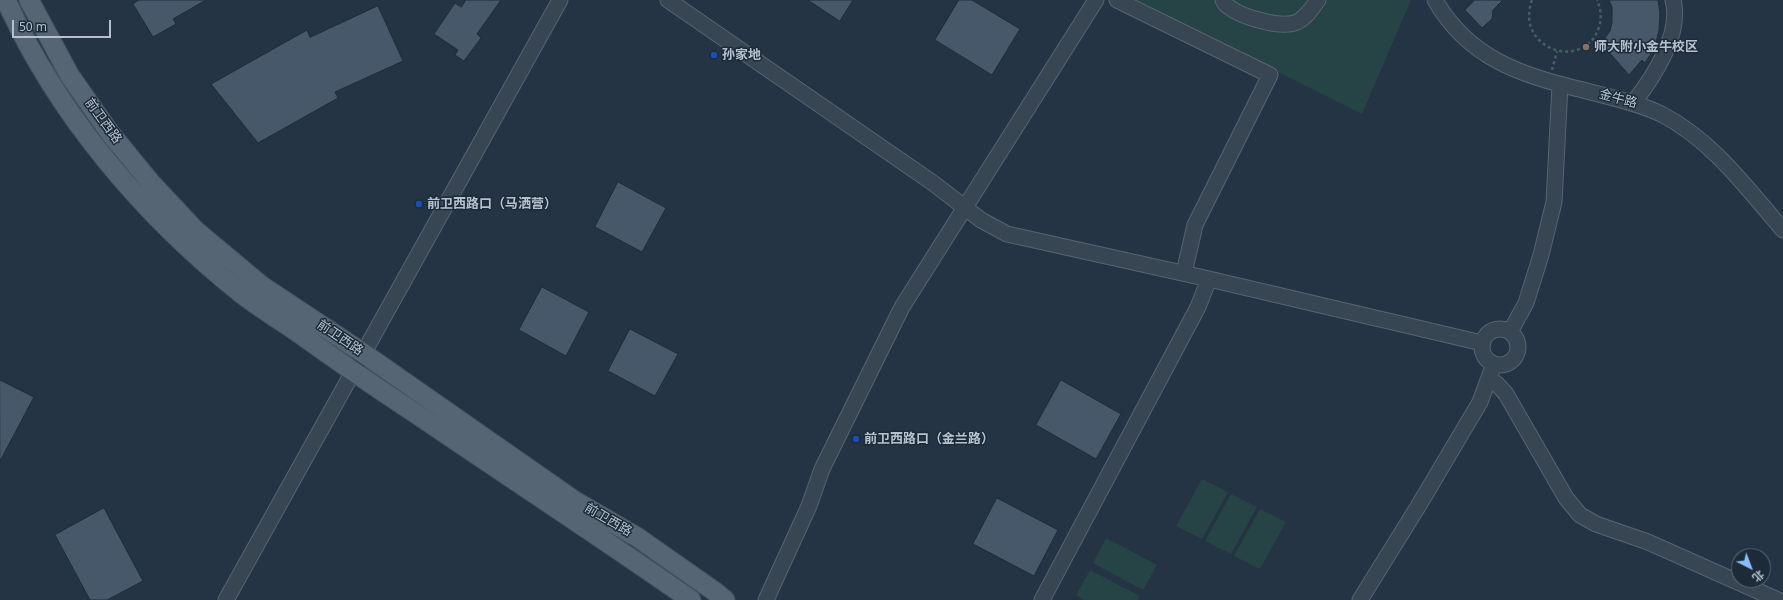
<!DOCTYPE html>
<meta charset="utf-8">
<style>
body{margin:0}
#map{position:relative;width:1783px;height:600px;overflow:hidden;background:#243444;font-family:"Noto Sans","Noto Sans SC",sans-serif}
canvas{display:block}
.north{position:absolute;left:1731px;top:548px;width:40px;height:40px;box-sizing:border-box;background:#1d2b39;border:1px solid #5a6774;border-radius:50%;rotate:138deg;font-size:11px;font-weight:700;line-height:16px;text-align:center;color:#b6c1cd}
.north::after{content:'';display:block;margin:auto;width:14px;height:18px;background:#89bfff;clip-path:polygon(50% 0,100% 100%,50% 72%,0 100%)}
.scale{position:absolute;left:12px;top:20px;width:99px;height:18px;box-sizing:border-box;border:2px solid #b6c1cd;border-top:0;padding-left:5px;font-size:12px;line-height:14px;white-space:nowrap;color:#b6c1cd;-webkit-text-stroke:3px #1d2b39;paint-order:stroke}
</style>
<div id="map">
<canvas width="1783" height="600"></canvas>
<div class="north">北</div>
<div class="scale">50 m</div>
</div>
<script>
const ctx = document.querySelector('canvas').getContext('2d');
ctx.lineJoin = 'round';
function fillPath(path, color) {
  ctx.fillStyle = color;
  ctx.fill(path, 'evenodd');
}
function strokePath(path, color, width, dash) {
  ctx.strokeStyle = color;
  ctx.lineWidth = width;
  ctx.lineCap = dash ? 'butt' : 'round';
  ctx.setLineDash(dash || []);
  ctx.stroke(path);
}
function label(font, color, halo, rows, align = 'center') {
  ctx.font = font + ' "Noto Sans","Noto Sans SC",sans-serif';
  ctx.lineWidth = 3;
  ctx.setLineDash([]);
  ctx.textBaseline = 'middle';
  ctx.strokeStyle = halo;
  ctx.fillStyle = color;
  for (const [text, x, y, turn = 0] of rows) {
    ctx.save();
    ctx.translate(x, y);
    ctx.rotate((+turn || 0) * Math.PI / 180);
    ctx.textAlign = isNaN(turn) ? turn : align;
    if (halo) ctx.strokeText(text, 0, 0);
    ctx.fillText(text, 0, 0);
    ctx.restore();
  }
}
fillPath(new Path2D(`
 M1134 0H1411L1362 114Z
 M1202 479 1228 492 1202 539 1176 526Z
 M1231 494 1257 507 1231 554 1205 541Z
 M1260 509 1286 522 1260 569 1234 556Z
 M1106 538 1157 565 1143 590 1093 563Z
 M1090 570 1140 596 1138 600H1084L1076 595Z`), '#264445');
const building = new Path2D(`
 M139 0H206L173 19 176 24 153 37 133 4Z
 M466 0H501L477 34 481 38 464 61 455 55 458 50 434 34 455 3 461 7Z
 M808 0H853L840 21Z
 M959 0H972L1020 29 992 75 935 40Z
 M1475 0H1503L1493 10 1492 19 1482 28 1465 10Z
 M1609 0H1658L1660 13 1659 31 1654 49 1645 63 1642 60 1629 75 1601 43 1610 31 1612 23V7Z
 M378 6 403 61 335 92 338 98 258 143 211 84 307 30 310 37Z
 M618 182 666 208 642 252 595 227Z
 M542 287 589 312 566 356 519 330Z
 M630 329 678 354 655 396 608 371Z
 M0 380 34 397 0 461Z
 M1061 380 1121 414 1096 459 1036 425Z
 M997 498 1058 530 1034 576 973 544Z
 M104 508 143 581 107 600H90L55 535Z`);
fillPath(building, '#47586b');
strokePath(building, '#1f2d3b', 1);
const minor = new Path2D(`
 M668 0 933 183 981 220 1007 234 1209 279 1482 343
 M1117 0 1270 75 1195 225 1184 273
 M1223 0C1224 2 1226 6 1229 7 1241 17 1282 29 1297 22 1307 17 1312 8 1318 0
 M1435 0C1468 58 1522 76 1583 90 1609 97 1636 102 1661 114 1712 140 1746 187 1783 230
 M1634 102C1654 76 1682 34 1673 0
 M1482 347a18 18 0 1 1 36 0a18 18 0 1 1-36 0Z
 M1510 332 1526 303 1541 255 1554 202 1560 85
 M1489 378 1497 384 1506 394 1566 498 1580 515 1596 524 1648 542 1778 600
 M226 600 560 0
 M766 600 809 506 822 469 902 307 1096 0
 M1042 600 1198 307 1209 279
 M1360 600 1419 505 1480 402 1494 364`);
const major = new Path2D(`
 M6 0C57 114 145 217 242 294 259 307 278 319 296 331 336 360 377 388 418 415 509 477 601 537 691 600
 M29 0 70 76 110 133 151 183 195 230 262 286 363 353 575 501 637 537 714 591 725 600`);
strokePath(minor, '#576471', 17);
strokePath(major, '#424f5d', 21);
strokePath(new Path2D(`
 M1532 0C1514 50 1585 72 1599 27 1602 18 1601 9 1597 0
 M1552 70 1557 51`), '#446161', 2.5, [3, 3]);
strokePath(minor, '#384654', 15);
strokePath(major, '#566574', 19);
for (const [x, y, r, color] of [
 [1586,47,4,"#8d6e63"],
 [714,55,4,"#1a4fb4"],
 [419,204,4,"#1a4fb4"],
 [856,439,4,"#1a4fb4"]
]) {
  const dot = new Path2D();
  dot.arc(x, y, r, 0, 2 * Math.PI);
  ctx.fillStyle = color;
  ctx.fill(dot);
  strokePath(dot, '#1d2b39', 1.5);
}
label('bold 13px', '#b6c1cd', '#1d2b39', [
 ["师大附小金牛校区",1594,47],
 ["孙家地",722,55],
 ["前卫西路口（马洒营）",427,204],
 ["前卫西路口（金兰路）",864,439]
], 'left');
label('13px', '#b6c1cd', '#1d2b39', [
 ["金牛路",1618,99,15],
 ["前卫西路",103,121,54],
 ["前卫西路",340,338,34],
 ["前卫西路",608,520,30]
]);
</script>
